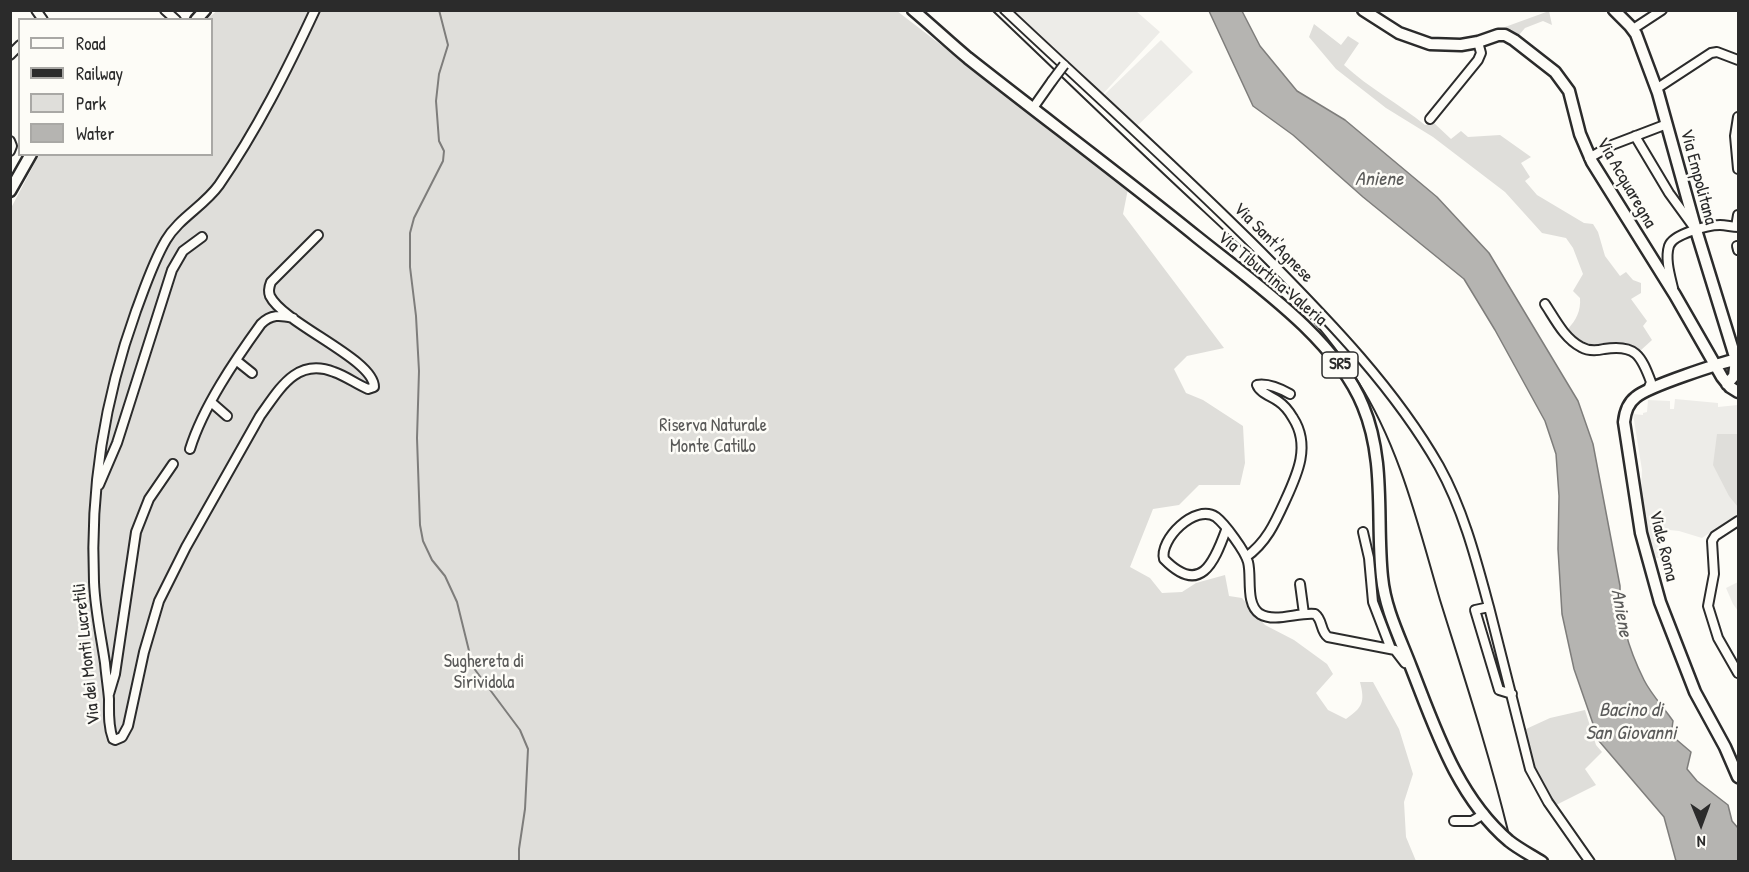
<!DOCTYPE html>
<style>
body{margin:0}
#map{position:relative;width:1749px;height:872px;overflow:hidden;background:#fdfcf7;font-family:"Patrick Hand",sans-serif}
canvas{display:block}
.frame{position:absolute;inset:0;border:12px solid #2b2b2b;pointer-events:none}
.legend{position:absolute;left:18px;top:18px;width:195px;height:138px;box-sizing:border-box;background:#fdfcf7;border:2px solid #a9a8a5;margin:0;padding:8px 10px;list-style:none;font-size:18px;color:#2b2b2b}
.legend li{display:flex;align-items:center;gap:12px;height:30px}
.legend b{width:30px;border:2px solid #a9a8a5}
.north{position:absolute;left:1671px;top:794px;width:60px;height:60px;-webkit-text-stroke:4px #fdfcf7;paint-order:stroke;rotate:179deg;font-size:16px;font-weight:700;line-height:24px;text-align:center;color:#2b2b2b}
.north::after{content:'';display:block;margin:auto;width:21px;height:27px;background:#2b2b2b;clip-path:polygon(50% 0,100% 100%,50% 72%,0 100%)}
</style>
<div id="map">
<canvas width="1749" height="872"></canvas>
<div class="frame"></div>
<ul class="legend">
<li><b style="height:8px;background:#fdfcf7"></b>Road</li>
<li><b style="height:8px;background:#2b2b2b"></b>Railway</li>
<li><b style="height:16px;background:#dfdeda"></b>Park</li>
<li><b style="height:16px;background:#b5b4b1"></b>Water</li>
</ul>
<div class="north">N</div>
</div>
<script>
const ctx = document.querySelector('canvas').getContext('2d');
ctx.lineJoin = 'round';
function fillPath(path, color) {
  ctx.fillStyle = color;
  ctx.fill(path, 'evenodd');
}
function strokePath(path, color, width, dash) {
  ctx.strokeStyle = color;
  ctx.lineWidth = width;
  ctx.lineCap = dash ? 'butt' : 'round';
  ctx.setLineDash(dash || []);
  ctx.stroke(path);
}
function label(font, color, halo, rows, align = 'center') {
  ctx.font = font + ' "Patrick Hand",sans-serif';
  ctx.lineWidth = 5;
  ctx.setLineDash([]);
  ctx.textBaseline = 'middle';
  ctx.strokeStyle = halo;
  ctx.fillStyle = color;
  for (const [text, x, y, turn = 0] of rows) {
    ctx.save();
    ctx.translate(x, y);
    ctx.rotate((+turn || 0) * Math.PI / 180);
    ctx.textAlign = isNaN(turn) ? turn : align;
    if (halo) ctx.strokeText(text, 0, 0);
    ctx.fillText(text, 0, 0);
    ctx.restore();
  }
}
fillPath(new Path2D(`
 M1006 11H1136L1160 32 1101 96Z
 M1161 40 1193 72 1136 127 1104 95Z
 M1675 399 1718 403V407L1738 405V514L1702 538 1679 531 1660 529 1659 558 1648 557 1643 537 1644 517 1640 514 1642 470 1633 414 1643 415V413L1647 412 1648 400 1670 401V409H1674Z
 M1738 582V611L1733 604 1726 588Z`), '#edece8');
fillPath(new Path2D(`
 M218 10 897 11 1128 189 1123 214 1224 348 1187 356 1174 369 1186 393 1203 400 1243 426 1245 463 1240 485H1199L1179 505 1153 509 1130 567 1150 578 1162 593 1182 592 1196 583 1225 575 1229 596 1242 598 1265 625 1294 640 1327 664 1333 674 1316 693 1328 710 1346 719C1363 707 1365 702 1360 682H1373L1399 729 1413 774 1404 802 1406 837 1416 861 11 862V208L39 155 212 154V20L207 19Z
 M1549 11 1552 25 1543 21 1525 28 1519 35 1505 27Z
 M1314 24 1341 45 1348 36 1359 43 1344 65C1369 88 1399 104 1425 125L1434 123 1451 139 1461 131 1468 137 1500 135 1531 157 1521 163 1530 177 1525 181 1537 195 1584 223 1593 224 1598 232 1605 256 1620 276 1626 272 1633 280 1641 283V293L1631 299 1647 321 1643 326 1652 340 1640 351C1612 332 1594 360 1568 329 1576 320 1581 311 1580 298L1573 291 1583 274 1573 248 1566 238 1542 233 1505 192 1433 137 1386 108 1336 69 1309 37Z
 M1737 425H1738V507L1729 496 1713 465 1717 434H1737Z
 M1585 710 1596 745 1602 752 1585 769 1596 785 1556 805C1539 781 1530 759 1526 729L1550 718Z`), '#dfdeda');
const water = new Path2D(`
 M1209 11H1242L1260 46 1297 91 1345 120 1437 197 1489 253 1578 401 1593 444 1620 586C1619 619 1629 650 1644 680 1651 694 1664 708 1673 721L1671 735 1691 752 1687 769 1697 781 1728 805 1732 821 1738 828V861H1676L1664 817 1599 741 1574 669 1562 614 1558 549 1559 496 1556 454 1545 421 1495 330 1464 279 1363 197 1293 135 1253 106Z`);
fillPath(water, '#b5b4b1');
strokePath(water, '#7e7d7b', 1.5);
strokePath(new Path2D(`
 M439 10 448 45 439 74 436 101 439 141 444 151 443 161 414 218 410 233V267L416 316 419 371 417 438 420 525 423 541 432 560 445 576 457 602 473 667 520 730 528 749 525 809 519 849V862`), '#7e7d7b', 2);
const minor = new Path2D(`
 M36 10 43 20
 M165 10 176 20
 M315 10C287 70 257 130 219 185 204 206 179 218 166 240 153 262 145 287 136 311 105 397 90 490 94 582 95 609 101 636 105 663 106 675 108 687 109 699 109 712 108 726 113 739L115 740 122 737 128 726 144 652 159 601 186 547 260 416C279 390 296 357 334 372 346 376 356 384 368 389L374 387C374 359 284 324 270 296 268 291 269 287 271 282L318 235
 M1005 10C1093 93 1184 174 1269 260 1331 323 1395 389 1439 466 1463 509 1476 559 1489 607
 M1633 29 1662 10
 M10 55 20 45
 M1656 89 1711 53 1717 52 1738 60
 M1033 108 1052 81
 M1738 117 1735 136 1738 169
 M1430 119 1478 60 1481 53 1478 42
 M1635 136 1669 193 1693 226
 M10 141 12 146 10 151
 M1589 158 1612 145 1667 124
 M1736 227 1738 215
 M1737 246 1738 250
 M1673 288C1670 275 1665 259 1669 246 1673 234 1708 225 1720 225 1726 225 1732 227 1738 227
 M1545 304C1555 319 1564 338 1581 347 1588 351 1596 351 1604 349 1635 344 1641 355 1651 382L1648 390
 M237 361 252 373
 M211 402 227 416
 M190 449C203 407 235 360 261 324 271 314 280 315 293 318
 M99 485 117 443 172 270 183 251 202 237
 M1738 521 1715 536 1712 541 1714 574 1708 606 1718 638 1738 673
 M1226 530C1214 563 1200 596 1164 559 1159 540 1195 503 1216 517 1225 524 1245 551 1248 562 1252 577 1245 604 1260 614 1275 623 1298 612 1315 614 1323 620 1320 631 1328 637L1395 650 1405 663
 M1363 532 1369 558 1373 602 1391 649
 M1246 557C1266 543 1275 523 1285 501 1297 475 1311 446 1293 418 1289 411 1284 405 1278 401 1271 396 1260 393 1257 385 1267 383 1281 389 1290 394
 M1300 584 1304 614
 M109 694 115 674 136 532 149 499 173 464
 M1512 694 1499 690 1475 610 1489 607 1530 769 1548 802 1590 862
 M1454 821H1472L1484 814`);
const major = new Path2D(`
 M913 10C932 26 950 43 968 58 1044 118 1122 176 1197 237 1253 282 1336 339 1363 406 1386 461 1376 520 1382 577 1385 609 1400 638 1411 667 1435 728 1457 797 1509 841 1519 849 1531 855 1542 862
 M1363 10 1399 33 1430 44 1461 45 1478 42 1498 35H1505L1514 40 1555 72 1569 91 1580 134 1592 162 1675 295 1722 377 1730 387 1738 392
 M1614 10 1630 26 1636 34 1658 93 1696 230 1736 360 1734 376 1727 384
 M196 20 205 10
 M10 191 31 154
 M1738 359C1720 363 1649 386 1636 397 1628 403 1625 412 1624 422L1641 533 1660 602 1695 692 1725 747 1738 777`);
strokePath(minor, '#2b2b2b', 12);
strokePath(major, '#2b2b2b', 15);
strokePath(minor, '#fdfcf7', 8);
strokePath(major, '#fdfcf7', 10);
strokePath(new Path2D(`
 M992 10C1056 71 1120 133 1184 193 1246 251 1312 309 1357 380 1400 447 1418 525 1440 600 1464 677 1489 753 1508 831`), '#2b2b2b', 2);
const minorBridge = new Path2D(`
 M1052 81 1064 65`);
strokePath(minorBridge, '#2b2b2b', 12, []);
strokePath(minorBridge, '#fdfcf7', 8);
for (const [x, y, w] of [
 [1340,365,36]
]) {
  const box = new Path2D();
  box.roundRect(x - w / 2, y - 13, w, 26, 4.5);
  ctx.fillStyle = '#fdfcf7';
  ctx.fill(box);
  strokePath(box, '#2b2b2b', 1.5);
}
label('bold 16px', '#2b2b2b', null, [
 ["SR5",1340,365]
]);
label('18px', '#2b2b2b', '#fdfcf7', [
 ["Via Empolitana",1698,177,75],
 ["Via Acquaregna",1626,183,60],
 ["Via Sant'Agnese",1273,243,45],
 ["Via Tiburtina Valeria",1272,279,40],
 ["Viale Roma",1663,546,76],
 ["Via dei Monti Lucretili",87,654,-96]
]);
label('18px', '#585857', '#fdfcf7', [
 ["Riserva Naturale",713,426],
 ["Monte Catillo",713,447],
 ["Sughereta di",484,662],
 ["Sirividola",484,683]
]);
label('italic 20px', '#5b5b5a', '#fdfcf7', [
 ["Aniene",1379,180],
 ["Aniene",1621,613,80],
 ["Bacino di",1631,711],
 ["San Giovanni",1631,734]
]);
</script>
